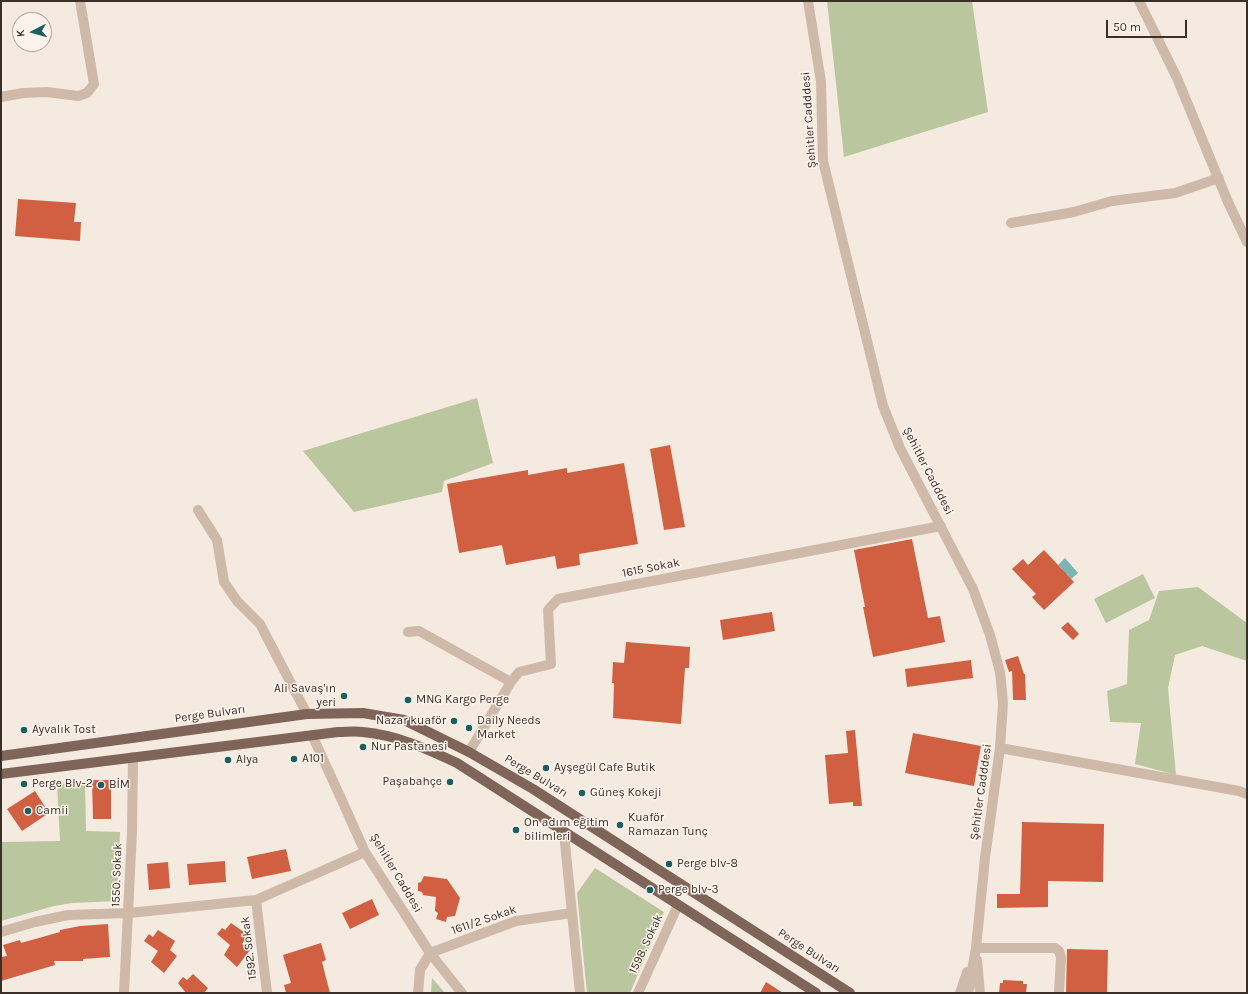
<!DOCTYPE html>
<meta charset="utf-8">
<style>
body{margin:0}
#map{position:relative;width:1248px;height:994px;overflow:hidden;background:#f5eadf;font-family:Karla,sans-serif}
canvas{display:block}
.frame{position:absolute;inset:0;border:2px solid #3b2f29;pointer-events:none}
.north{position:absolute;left:12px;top:12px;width:40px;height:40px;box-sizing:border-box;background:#fcf4ec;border:1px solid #afa59e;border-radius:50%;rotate:264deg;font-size:11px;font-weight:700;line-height:16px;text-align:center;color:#3b2f29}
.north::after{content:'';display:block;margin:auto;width:14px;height:18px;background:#1a5f61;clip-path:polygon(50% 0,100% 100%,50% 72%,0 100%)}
.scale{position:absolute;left:1106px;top:20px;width:81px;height:18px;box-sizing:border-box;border:2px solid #3b2f29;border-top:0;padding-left:5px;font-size:12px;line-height:14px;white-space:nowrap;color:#3b2f29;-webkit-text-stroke:3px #fcf4ec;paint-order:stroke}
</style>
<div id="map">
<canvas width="1248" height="994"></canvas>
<div class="frame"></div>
<div class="north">K</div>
<div class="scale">50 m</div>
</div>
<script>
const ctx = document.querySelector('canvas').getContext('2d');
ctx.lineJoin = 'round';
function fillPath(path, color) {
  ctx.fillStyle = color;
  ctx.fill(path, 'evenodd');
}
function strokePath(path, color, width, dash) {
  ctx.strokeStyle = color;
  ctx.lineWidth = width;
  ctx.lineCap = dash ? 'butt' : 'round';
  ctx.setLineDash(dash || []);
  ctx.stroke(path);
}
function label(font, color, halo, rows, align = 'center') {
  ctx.font = font + ' Karla,sans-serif';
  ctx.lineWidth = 3;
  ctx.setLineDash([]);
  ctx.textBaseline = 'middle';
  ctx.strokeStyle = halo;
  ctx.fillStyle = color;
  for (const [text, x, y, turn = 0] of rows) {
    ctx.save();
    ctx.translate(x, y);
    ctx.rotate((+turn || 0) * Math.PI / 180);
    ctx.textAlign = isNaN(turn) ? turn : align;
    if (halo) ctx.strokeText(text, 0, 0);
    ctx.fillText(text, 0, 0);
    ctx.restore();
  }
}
fillPath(new Path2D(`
 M827 1H972L988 112 844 157Z
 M477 398 493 463 444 481 442 492 354 512 303 451Z
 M1143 574 1155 598 1106 623 1094 599Z
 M1198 587 1247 623V661L1202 646 1175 655 1168 688 1176 775 1135 764 1141 723 1110 722 1107 691 1127 684 1129 630 1149 620 1159 591Z
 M85 782 86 831 120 832 117 901 72 903 54 906 1 921V842L60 841 57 784Z
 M595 868 664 912 630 993H587L577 893Z
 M432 978 445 993H431Z`), '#bac69d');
fillPath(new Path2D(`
 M1065 558 1078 573 1071 579 1067 574 1064 576 1062 569 1058 565Z`), '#7bb5b5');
fillPath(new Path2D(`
 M18 199 76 203 74 222H81L80 241 15 236Z
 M670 445 685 527 664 530 650 449Z
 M624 463 638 544 579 554 580 565 557 569 555 556 506 565 502 545 459 553 447 484 528 470V475L567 468V473Z
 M912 539 928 618 940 616 945 642 873 657 863 607H865L854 550Z
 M1044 550 1074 582 1044 610 1032 597 1036 594 1012 569 1023 559 1028 565Z
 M772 612 775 631 723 640 720 620Z
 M1068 622 1079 634 1073 640 1061 628Z
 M626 642 690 647 689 668H685L681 724 613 718 614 683H612L613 662 624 663Z
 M1018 656 1024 674H1025L1026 700H1013L1012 671 1009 672 1005 660Z
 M971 660 973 678 907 687 905 669Z
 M855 730 862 806H853V802L829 804 825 755 848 753 846 731Z
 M913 733 981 746 974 786 905 773Z
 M92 780H111V819H93Z
 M35 791 49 813 22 831 7 809Z
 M1022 822 1104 824 1103 882 1048 881V907L997 908V894H1020Z
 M286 849 291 871 252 879 247 857Z
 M225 861 226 882 189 885 187 864Z
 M168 862 170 888 149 890 147 864Z
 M424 876 447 879 460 898 455 916 447 917 446 922 436 919 438 913 435 911 436 897 423 895 422 892 418 891V883L421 882Z
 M372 899 379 915 350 929 342 913Z
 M231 923 248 935 242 944 250 950 237 967 224 955 230 945 217 934 222 928 225 930Z
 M108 924 110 957 83 959V961H54L55 965 1 981V957L7 956 3 945 20 940 21 943 60 932V930L80 926Z
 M158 930 175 941 170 950 177 956 164 973 151 962 158 951 144 941 149 934 153 937Z
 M321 943 326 960 322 962 330 993H286L284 985 291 983 283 955Z
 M1067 949 1108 950 1107 993H1066Z
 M193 974 208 988 204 993H186L178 983 183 977 187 980Z
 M1003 980 1023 981V984H1027L1026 993H999L1000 983H1003Z
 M766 982 783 993H760Z`), '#d06041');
strokePath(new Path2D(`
 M808 1 821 82 823 161 883 406 900 448 973 589 990 635 1000 672 1003 703 1000 748 985 858 976 948 968 993
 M1139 1 1177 78 1228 202 1247 242
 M1 97 23 93 47 92 78 96 87 93 94 84 80 1
 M1011 223 1074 212 1112 201 1175 193 1219 178
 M198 510 217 540 224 582 237 601 260 624 307 714
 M408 632 419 631 511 682
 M312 735 344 805 365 852 430 953 462 993
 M1000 748 1239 791 1247 794
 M469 752 511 682 519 672 551 664 548 610 558 599 941 526
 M564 833 580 993
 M256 900 267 993
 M1 932 35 922 68 915 129 913 256 900 365 852
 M976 948H1055L1059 951 1061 957 1059 993
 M977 960 980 993
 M124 993 132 832 133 757
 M418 993 420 970 430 953 516 921 572 913
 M638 993 678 905
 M960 993 967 972`), '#cfb9a9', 10);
strokePath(new Path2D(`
 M1 756 307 714 363 713 404 720 469 752 533 789 850 993
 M1 774 338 732C347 732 355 731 363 732 397 735 427 749 457 763L816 993`), '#7f6559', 10);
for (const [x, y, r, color] of [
 [344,696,4,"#1a5f61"],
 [408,700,4,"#1a5f61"],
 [454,721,4,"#1a5f61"],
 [469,728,4,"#1a5f61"],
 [24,730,4,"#1a5f61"],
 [363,747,4,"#1a5f61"],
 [294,759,4,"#1a5f61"],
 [228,760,4,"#1a5f61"],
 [546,768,4,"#1a5f61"],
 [450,782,4,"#1a5f61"],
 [24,784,4,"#1a5f61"],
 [101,785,4,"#1a5f61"],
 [582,793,4,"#1a5f61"],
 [28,811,4,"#1a5f61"],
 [620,825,4,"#1a5f61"],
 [516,830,4,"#1a5f61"],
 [669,864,4,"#1a5f61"],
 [650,890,4,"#1a5f61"]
]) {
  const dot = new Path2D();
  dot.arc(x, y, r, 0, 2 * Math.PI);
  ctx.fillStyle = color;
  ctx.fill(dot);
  strokePath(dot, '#fcf4ec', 1.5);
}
label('12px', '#3b2f29', '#fcf4ec', [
 ["Şehitler Cadddesi",809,120,-94],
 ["Şehitler Cadddesi",928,471,63],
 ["1615 Sokak",651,568,-11],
 ["Perge Bulvarı",210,714,-8],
 ["Perge Bulvarı",536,776,31],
 ["Şehitler Cadddesi",981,792,-82],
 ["Şehitler Caddesi",396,873,59],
 ["1550. Sokak",117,875,-88],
 ["1611/2 Sokak",484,920,-19],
 ["1598. Sokak",646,944,-65],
 ["1592. Sokak",249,948,-97],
 ["Perge Bulvarı",809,951,33]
]);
label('12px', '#3b2f29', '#fcf4ec', [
 ["Ali Savaş'ın",336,689,"right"],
 ["yeri",336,703,"right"],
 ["MNG Kargo Perge",416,700],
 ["Nazar kuaför",446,721,"right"],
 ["Daily Needs",477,721],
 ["Market",477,735],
 ["Ayvalık Tost",32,730],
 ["Nur Pastanesi",371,747],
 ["A101",302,759],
 ["Alya",236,760],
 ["Ayşegül Cafe Butik",554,768],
 ["Paşabahçe",442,782,"right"],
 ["Perge Blv-2",32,784],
 ["BİM",109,785],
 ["Güneş Kokeji",590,793],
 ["Camii",36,811],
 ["Kuaför",628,818],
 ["Ramazan Tunç",628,832],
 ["On adım eğitim",524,823],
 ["bilimleri",524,837],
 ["Perge blv-8",677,864],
 ["Perge blv-3",658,890]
], 'left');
</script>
